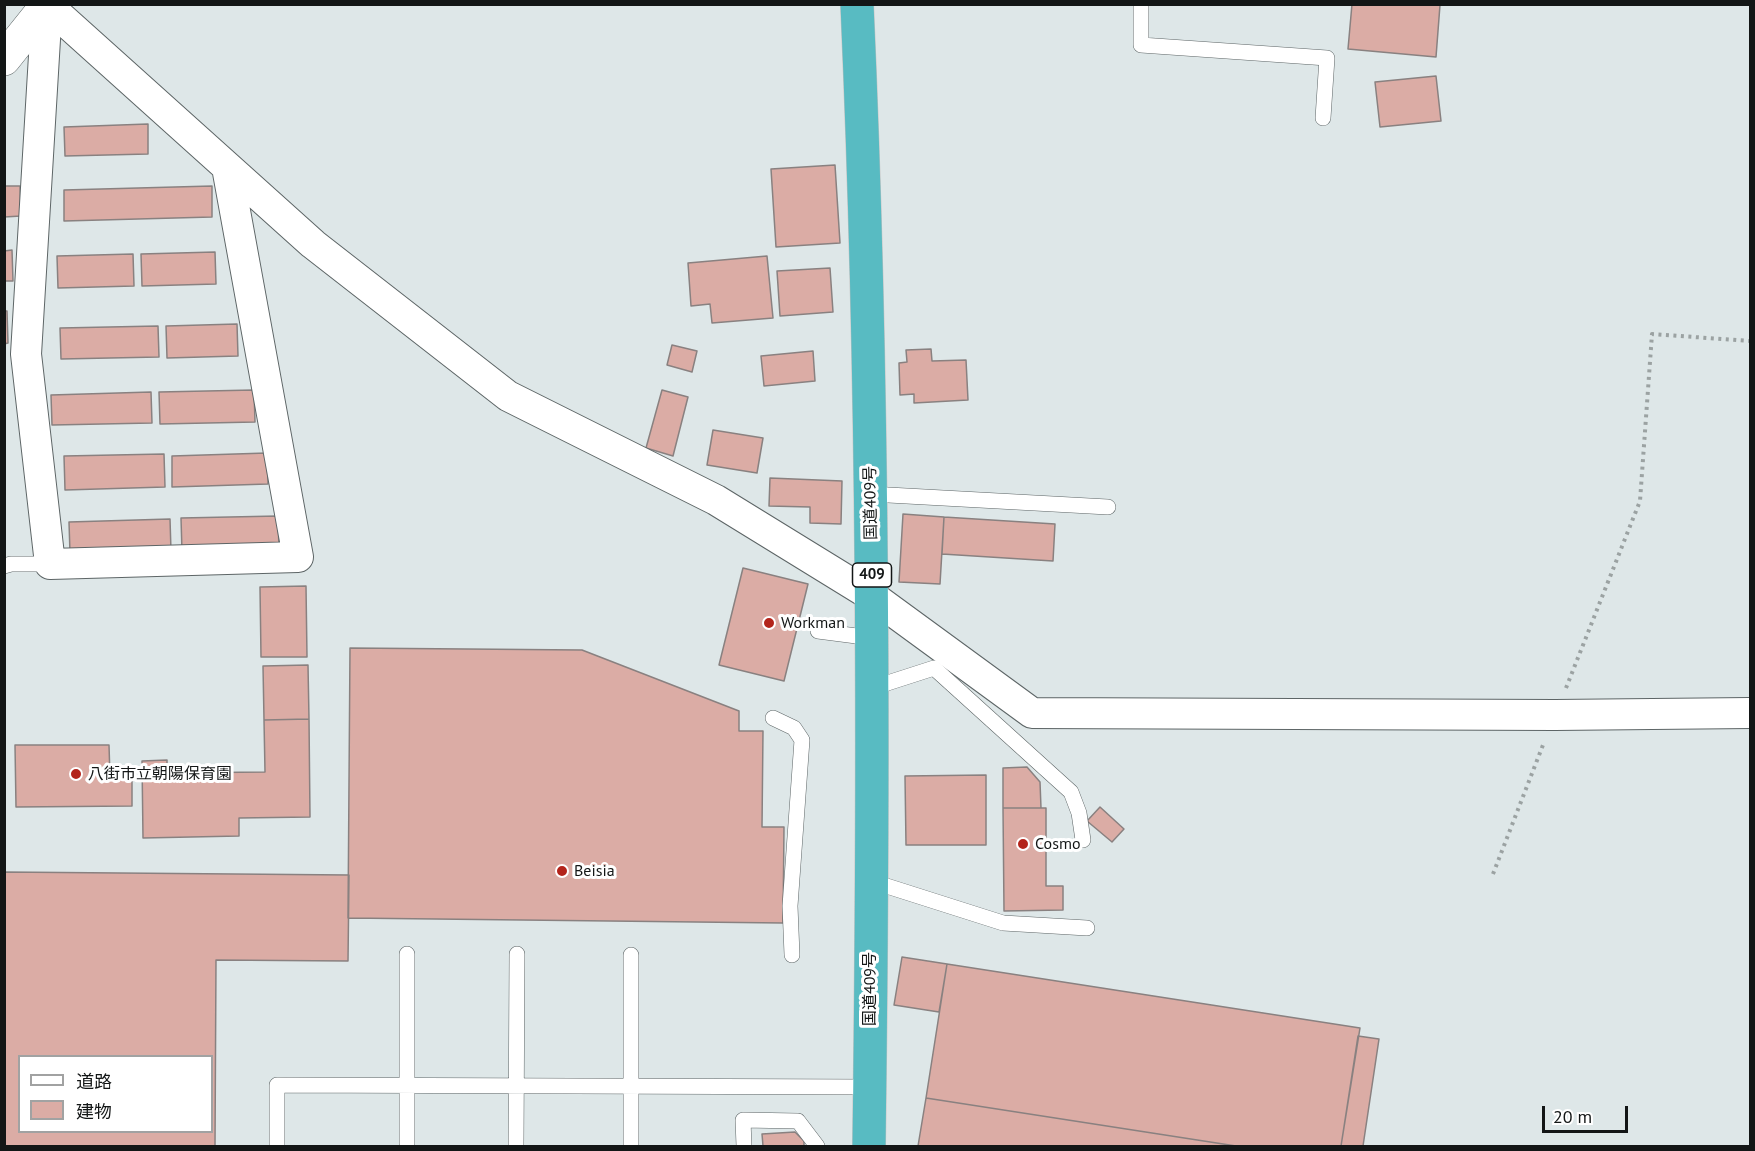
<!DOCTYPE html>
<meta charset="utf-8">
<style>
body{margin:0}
#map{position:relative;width:1755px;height:1151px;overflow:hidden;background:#dee7e8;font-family:"PT Sans","Noto Sans JP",sans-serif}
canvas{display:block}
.frame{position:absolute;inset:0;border:6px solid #131616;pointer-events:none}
.legend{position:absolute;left:18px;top:1055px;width:195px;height:78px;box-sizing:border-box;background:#fff;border:2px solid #a1a2a2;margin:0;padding:8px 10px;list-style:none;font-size:18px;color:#131616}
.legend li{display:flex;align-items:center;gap:12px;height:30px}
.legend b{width:30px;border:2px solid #a1a2a2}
.scale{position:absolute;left:1542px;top:1106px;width:86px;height:27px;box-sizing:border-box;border:3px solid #131616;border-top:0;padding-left:8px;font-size:18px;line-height:21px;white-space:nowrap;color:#131616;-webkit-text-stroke:4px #fff;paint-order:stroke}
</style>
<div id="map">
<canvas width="1755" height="1151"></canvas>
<div class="frame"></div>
<ul class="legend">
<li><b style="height:8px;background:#fff"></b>道路</li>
<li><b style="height:16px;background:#dbaca5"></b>建物</li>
</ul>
<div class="scale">20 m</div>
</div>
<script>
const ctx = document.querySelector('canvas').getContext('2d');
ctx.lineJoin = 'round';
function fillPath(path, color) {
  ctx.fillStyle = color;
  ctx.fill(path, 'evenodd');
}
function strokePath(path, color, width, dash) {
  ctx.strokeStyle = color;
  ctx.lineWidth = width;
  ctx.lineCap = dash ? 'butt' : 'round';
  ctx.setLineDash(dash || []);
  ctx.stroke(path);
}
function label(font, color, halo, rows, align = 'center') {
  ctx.font = font + ' "PT Sans","Noto Sans JP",sans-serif';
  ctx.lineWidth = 6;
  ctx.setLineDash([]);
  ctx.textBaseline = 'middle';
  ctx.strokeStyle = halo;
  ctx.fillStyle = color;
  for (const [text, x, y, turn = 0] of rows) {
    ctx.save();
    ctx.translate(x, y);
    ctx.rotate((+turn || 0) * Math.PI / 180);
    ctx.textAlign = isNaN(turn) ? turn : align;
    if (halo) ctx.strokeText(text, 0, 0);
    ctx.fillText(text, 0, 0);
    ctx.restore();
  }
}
const building = new Path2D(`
 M1352 4 1440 5 1436 57 1348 49Z
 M1436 76 1441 121 1380 127 1375 82Z
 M148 124V154L65 156 64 127Z
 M835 165 840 243 776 247 771 169Z
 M4 186H20L21 216 4 217Z
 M212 186V217L64 221V190Z
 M12 250 13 281H4V251Z
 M215 252 216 284 142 286 141 254Z
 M133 254 134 286 58 288 57 256Z
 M767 256 773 318 712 323 710 304 691 306 688 263Z
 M830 268 833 312 780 316 777 271Z
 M4 311H7L8 343 4 344Z
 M237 324 238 356 167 358 166 326Z
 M158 326 159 357 61 359 60 328Z
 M672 345 697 351 692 372 667 365Z
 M931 349 932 361 966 360 968 400 914 403V394L900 395 899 363 907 362 906 350Z
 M813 351 815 381 764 386 761 356Z
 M254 390 255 422 160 424 159 392Z
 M662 390 688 397 673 456 646 448Z
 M151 392 152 423 52 425 51 395Z
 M713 430 763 438 757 473 707 465Z
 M267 453 268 484 172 487V456Z
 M164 454 165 487 65 490 64 456Z
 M770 478 842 481 841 524 810 523V507L769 506Z
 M903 514 944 517 940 584 899 582Z
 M278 516 279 550 182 552 181 518Z
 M944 517 1055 524 1053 561 942 554Z
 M170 519 171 551 70 553 69 522Z
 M743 568 808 584 784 681 719 665Z
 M306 586 307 657H261L260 587Z
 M350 648 582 650 739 711V731H763L762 827H784L783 923 348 918Z
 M308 665 309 719 264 720 263 666Z
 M309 719 310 817 239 818V836L143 838 142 761 167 760V773L265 772 264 720Z
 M15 745H109L110 777H132V806L16 807Z
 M1027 767 1040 782 1041 808H1003V768Z
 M986 775V845H906L905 776Z
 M1100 807 1124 829 1112 842 1087 821Z
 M1003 808H1046V886H1063V910L1004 911Z
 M4 872 349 875 348 961 216 960 215 1146H4ZM20 1056H212V1132H20Z
 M902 957 947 964 939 1012 894 1005Z
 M947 964 1360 1028 1341 1146H1236L926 1098Z
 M1358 1036 1379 1039 1363 1146H1341Z
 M926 1098 1236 1146H918Z
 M795 1132 804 1141V1146H763L762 1134Z`);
fillPath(building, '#dbaca5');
strokePath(building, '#898180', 1.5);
const service = new Path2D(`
 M1141 4V45L1327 58 1323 118
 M870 494 1108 507
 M4 566 11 564H50
 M818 631 872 638
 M872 688 934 668 1071 792 1079 813 1083 840
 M773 718 794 728 802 740 790 906 792 955
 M871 881 1003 923 1087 928
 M407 1144V954
 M277 1146V1085L870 1087
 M516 1146 517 954
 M631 1146V955
 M744 1146 743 1120 798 1121 817 1146`);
const minor = new Path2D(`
 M46 4 313 244 508 396 716 500 872 596 1032 713 1555 715 1750 713
 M47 6 26 354 50 564 298 557 227 167`);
const tertiary = new Path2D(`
 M4 59 48 4`);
const trunk = new Path2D(`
 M857 4C874 385 874 766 869 1146`);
strokePath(service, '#5d6566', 16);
strokePath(minor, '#5d6566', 32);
strokePath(tertiary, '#5d6566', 34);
strokePath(trunk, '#c2c2c2', 34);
strokePath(new Path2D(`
 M1566 688 1640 501 1652 334 1750 341
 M1493 874 1543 745`), '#9ba2a2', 4, [3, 4.5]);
strokePath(service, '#fff', 15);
strokePath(minor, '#fff', 30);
strokePath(tertiary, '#fff', 33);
strokePath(trunk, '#58bbc2', 33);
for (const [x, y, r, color] of [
 [769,623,6,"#b3241b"],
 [76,774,6,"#b3241b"],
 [1023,844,6,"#b3241b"],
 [562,871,6,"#b3241b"]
]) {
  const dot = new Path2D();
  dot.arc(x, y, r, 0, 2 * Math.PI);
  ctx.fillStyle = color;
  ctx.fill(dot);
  strokePath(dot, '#fff', 2);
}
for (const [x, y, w] of [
 [872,575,39]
]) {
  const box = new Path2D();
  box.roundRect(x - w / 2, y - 12, w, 24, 4.5);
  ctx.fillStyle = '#fff';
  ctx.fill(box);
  strokePath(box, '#131616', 1.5);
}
label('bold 15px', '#131616', null, [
 ["409",872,575]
]);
label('16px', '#131616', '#fff', [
 ["国道409号",871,503,-91],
 ["国道409号",870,989,-90]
]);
label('16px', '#131616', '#fff', [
 ["Workman",781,623],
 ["八街市立朝陽保育園",88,774],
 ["Cosmo",1035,844],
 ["Beisia",574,871]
], 'left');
</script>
